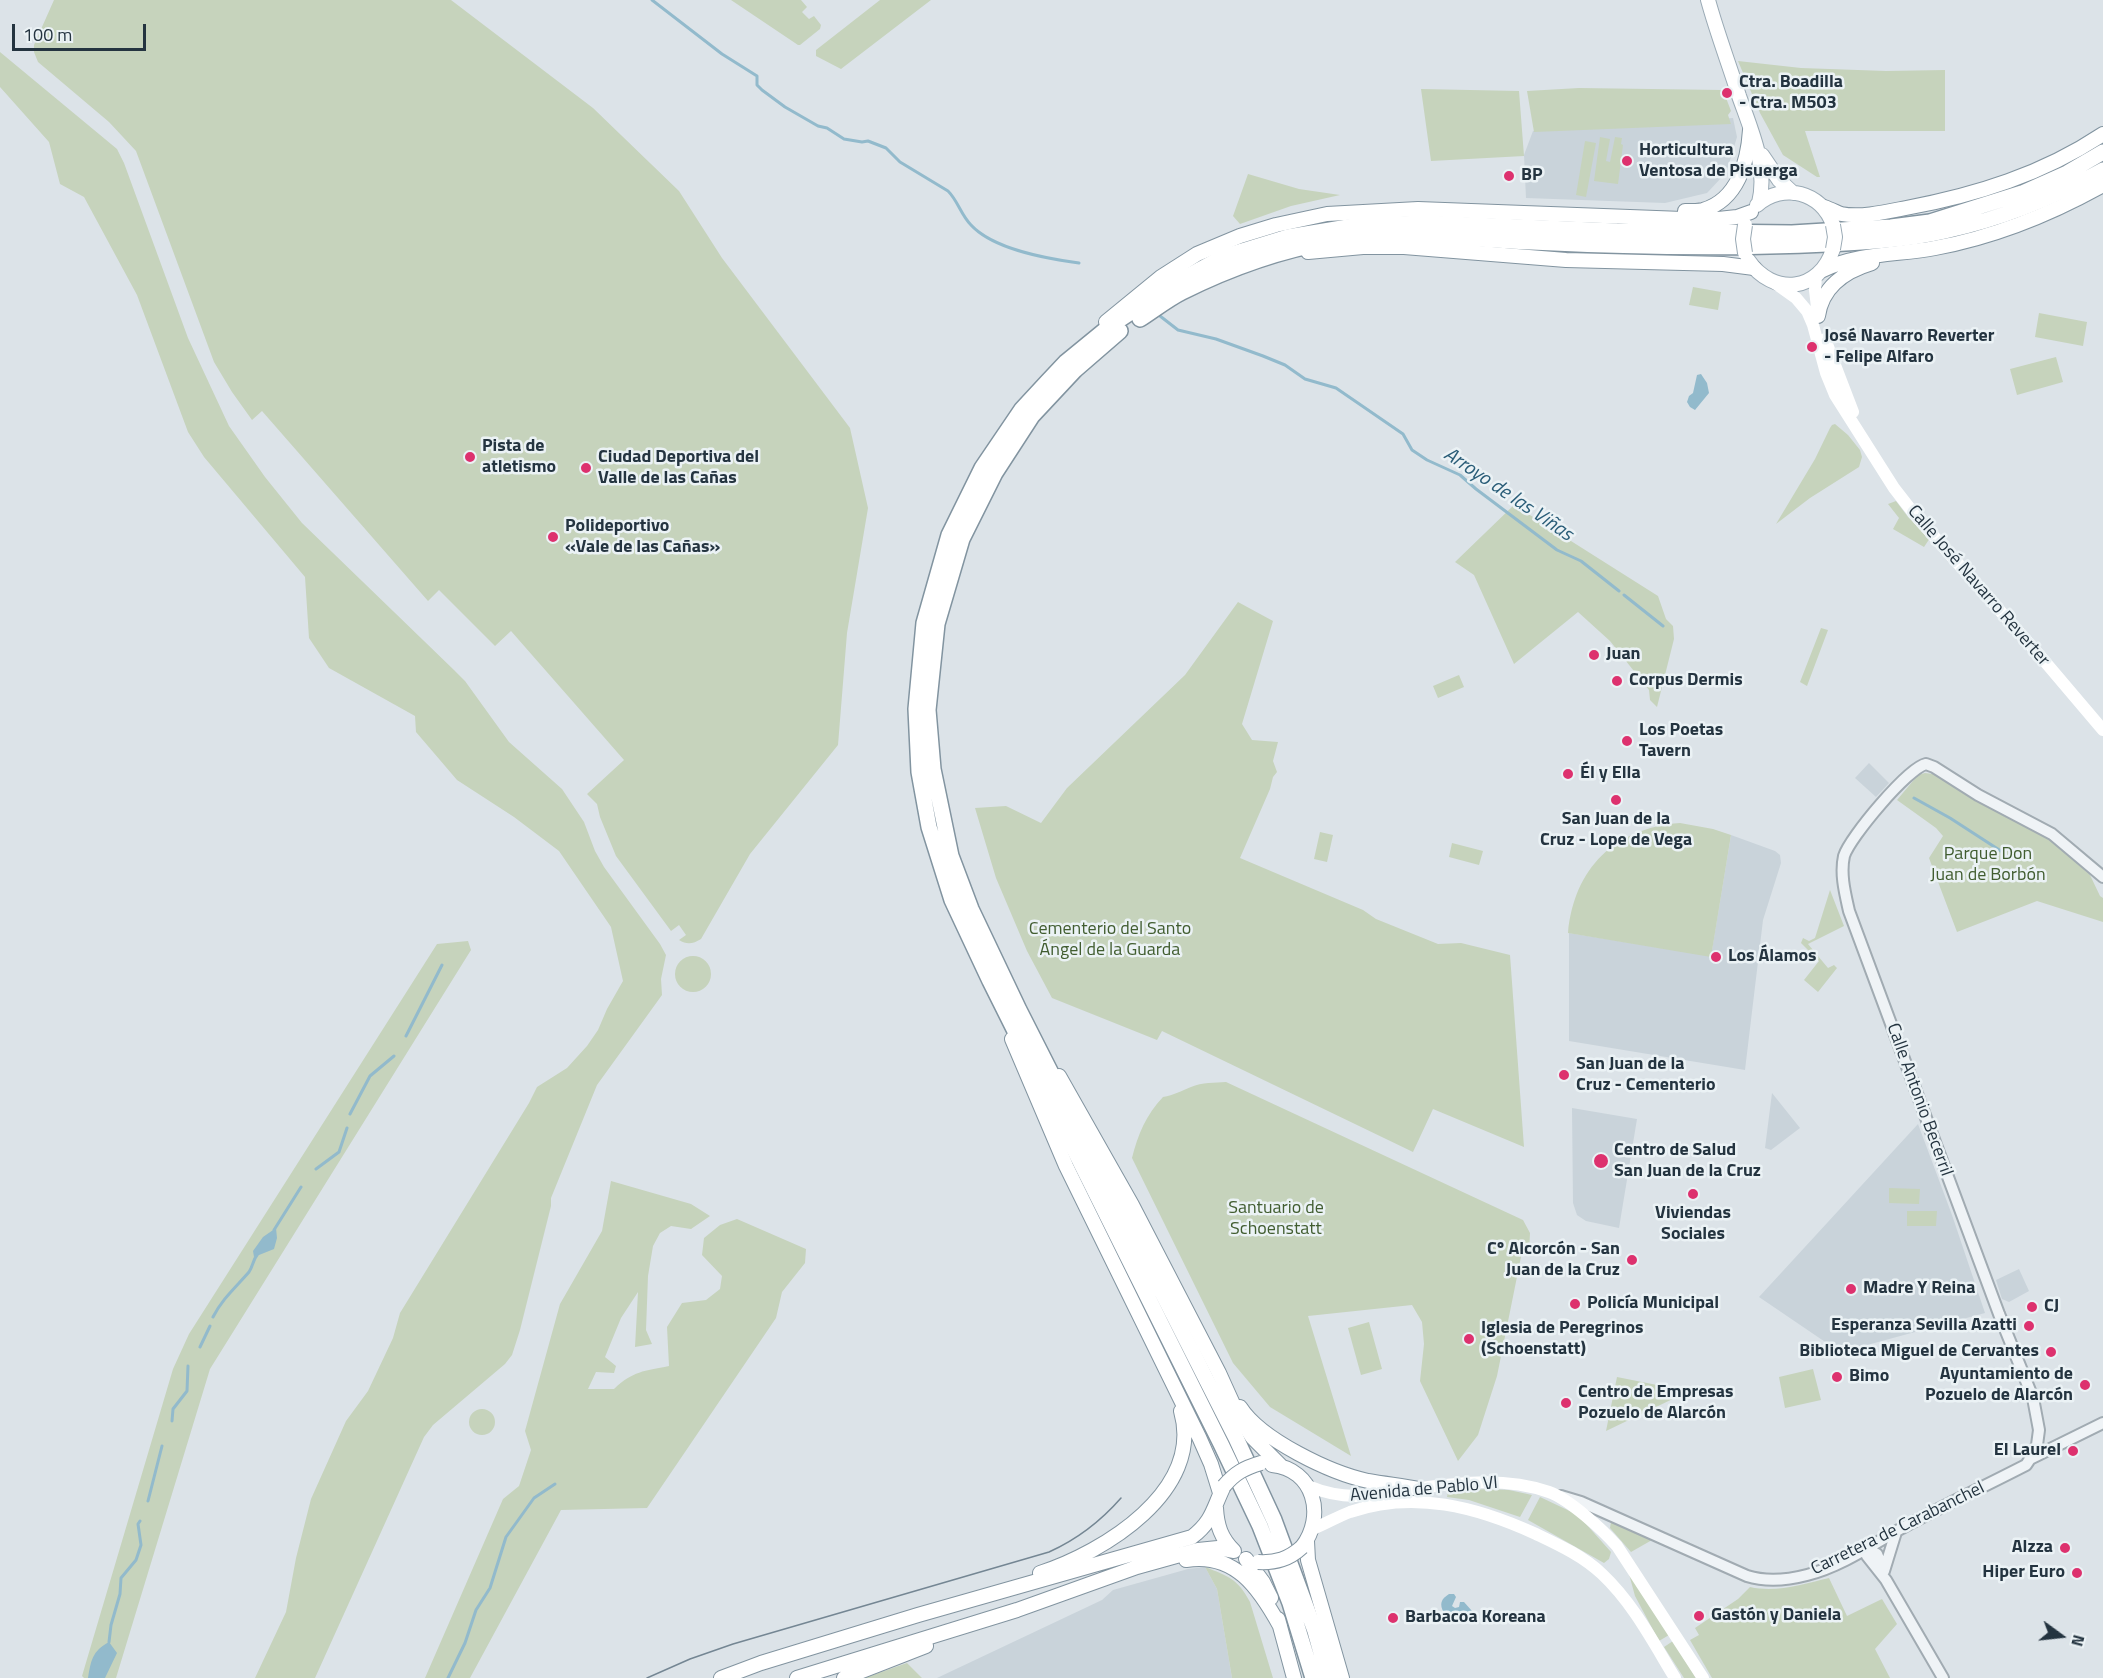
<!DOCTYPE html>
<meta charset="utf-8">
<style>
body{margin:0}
#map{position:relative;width:2103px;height:1678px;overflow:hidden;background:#dce3e8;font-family:"Titillium Web",sans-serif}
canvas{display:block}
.north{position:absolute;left:2031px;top:1606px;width:60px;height:60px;-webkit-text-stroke:4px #ebf2f5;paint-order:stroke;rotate:105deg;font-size:16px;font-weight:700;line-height:24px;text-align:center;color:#243440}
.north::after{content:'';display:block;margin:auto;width:21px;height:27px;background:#243440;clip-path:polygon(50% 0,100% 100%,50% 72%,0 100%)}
.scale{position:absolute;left:12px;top:24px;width:134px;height:27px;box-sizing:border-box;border:3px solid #243440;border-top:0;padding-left:8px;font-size:18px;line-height:21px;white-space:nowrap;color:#243440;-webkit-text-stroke:4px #ebf2f5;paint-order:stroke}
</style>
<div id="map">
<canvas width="2103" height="1678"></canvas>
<div class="north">N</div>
<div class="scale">100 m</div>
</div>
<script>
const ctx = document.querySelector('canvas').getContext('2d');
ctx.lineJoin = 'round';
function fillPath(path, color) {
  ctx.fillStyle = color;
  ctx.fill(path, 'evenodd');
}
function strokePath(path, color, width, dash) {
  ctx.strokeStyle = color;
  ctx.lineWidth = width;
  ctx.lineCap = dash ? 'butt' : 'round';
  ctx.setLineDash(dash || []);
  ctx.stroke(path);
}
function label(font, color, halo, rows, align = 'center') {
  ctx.font = font + ' "Titillium Web",sans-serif';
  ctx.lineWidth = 5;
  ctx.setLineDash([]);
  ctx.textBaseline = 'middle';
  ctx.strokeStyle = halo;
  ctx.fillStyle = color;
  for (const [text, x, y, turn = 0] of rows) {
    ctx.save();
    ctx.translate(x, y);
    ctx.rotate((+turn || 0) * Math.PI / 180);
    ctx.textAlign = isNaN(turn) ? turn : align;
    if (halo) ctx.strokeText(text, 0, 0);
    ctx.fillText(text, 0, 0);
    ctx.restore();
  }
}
fillPath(new Path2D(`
 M1733 118 1737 137 1728 167 1722 177 1707 193 1665 203 1526 198 1524 155 1533 131Z
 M1869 763 1889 783 1876 797 1855 778Z
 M1731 835 1775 851 1780 855 1781 863 1763 920 1745 1070 1569 1041V933L1711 956Z
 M1772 1093 1800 1128 1771 1150 1765 1148Z
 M1572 1108 1637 1119 1619 1228 1586 1221 1577 1215 1573 1203Z
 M1918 1124 1952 1215 1985 1313 1845 1351 1837 1350 1759 1297Z
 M2019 1269 2029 1291 2009 1302 2002 1299 1996 1280Z
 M1205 1567 1217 1589 1232 1678H937L1102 1600 1113 1590 1188 1569Z`), '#c9d3da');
fillPath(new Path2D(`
 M54 0H451L593 108 679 191 722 258 850 428 868 508 847 633 838 745 750 854 701 939C693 944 687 945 679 940L686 935 679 925 671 931 616 856 600 817 597 804 587 794 624 760 511 631 495 646 439 590 428 601 262 411 252 420 232 392 214 362 136 151 109 122 38 62 34 52V45Z
 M731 0H801L807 7 802 12 809 19 814 16 821 25 820 29 800 45H798Z
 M880 0H931L841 69 816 56V50Z
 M0 52 117 149 124 163 188 338 229 426 265 477 302 523 454 670 465 681 509 742 562 789 584 822 595 851 604 867 660 944 666 955 661 979 662 995 597 1085 551 1198V1206L520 1330 512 1355 505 1364 433 1425 424 1437 315 1678H255L286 1612 296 1558 311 1499 346 1421 368 1391 393 1338 400 1313 529 1103 537 1087 567 1068 587 1046 598 1030 607 1009 623 981 611 927 559 851 514 817 457 780 416 732 415 716 329 668 309 638 305 577 204 457 188 432 137 295 84 197 60 184 49 142 0 87Z
 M1738 61 1801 68 1886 71 1945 70V131H1805L1820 177H1817L1783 155 1760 113Z
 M1579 88 1723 90 1731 111 1728 115 1731 124 1534 132 1527 91Z
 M1421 89 1519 91 1524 156 1431 161Z
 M1600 137 1610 139 1606 161 1610 162 1615 137 1622 138 1621 144 1623 145 1618 184 1594 181Z
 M1585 141 1596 143 1586 197 1576 195Z
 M1248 174 1299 189 1340 195 1291 206 1240 224 1233 216Z
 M1693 287 1721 292 1718 310 1689 305Z
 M2039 313 2087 322 2083 346 2035 337Z
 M2056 357 2063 382 2017 395 2010 369Z
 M1835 424 1848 435 1860 450 1862 457 1859 467 1810 498 1776 524 1815 459 1830 428 1832 425Z
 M1896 501 1908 517 1930 538 1924 547 1893 529 1899 518 1888 504Z
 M1514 505 1658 596 1666 619 1673 626 1674 639 1657 707 1650 700 1649 690 1610 641 1578 612 1514 664 1474 575 1455 562Z
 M1238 602 1273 621 1242 724 1252 740 1278 742 1273 761 1277 772 1273 777 1270 789 1240 858 1363 910 1376 919 1438 944 1461 943 1510 955 1524 1147 1433 1109 1413 1152 1162 1031 1157 1040 1052 998 1027 951 996 878 975 808 1006 806 1041 823 1067 788 1185 675Z
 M1821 628 1828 630 1807 686 1800 682Z
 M1459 675 1464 687 1438 698 1433 686Z
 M1925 773 1933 774 2000 814 2039 833 2054 843 2090 875 2100 896 2103 898V922L2037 901 1957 932 1929 858 1943 836 1936 828 1897 800 1918 775Z
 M1680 823 1713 829 1731 835 1711 957 1568 933C1574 868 1615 828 1680 823Z
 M1320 832 1333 835 1327 862 1314 859Z
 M1452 843 1483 851 1479 865 1449 857Z
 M1830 890 1844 926 1808 944 1828 968 1834 965 1837 968 1818 992 1804 980 1819 961 1801 943 1803 938 1809 941 1815 938Z
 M468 941 471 950 210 1369 116 1678H84L82 1676 173 1369 189 1334 437 944Z
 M675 974a18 18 0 1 1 36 0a18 18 0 1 1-36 0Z
 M1226 1082 1523 1220 1530 1233 1529 1252H1522L1497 1376 1478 1435 1458 1461 1420 1381 1424 1344 1422 1322 1412 1305 1308 1316 1351 1456 1270 1407 1233 1363 1132 1158C1138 1134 1146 1115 1163 1097 1174 1095 1181 1091 1191 1087 1202 1082 1215 1083 1226 1082Z
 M611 1181 691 1204 710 1216 691 1229 671 1226 660 1233 653 1246 648 1276 646 1330 652 1344 635 1347 638 1292 621 1318 605 1357 616 1366 614 1373 596 1372 588 1389H614C633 1371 644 1371 669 1366L667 1327 682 1303 706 1300 720 1289 722 1276 702 1255 704 1238 720 1225 737 1219 806 1249 805 1263 782 1292 776 1318 647 1508 561 1510 470 1678H425L503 1499 519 1486 531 1450 525 1431 560 1304 602 1231Z
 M1889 1188 1920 1189 1919 1204 1889 1203Z
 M1907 1211H1937L1936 1226H1907Z
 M1369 1322 1382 1369 1361 1375 1348 1328Z
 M1813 1369 1821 1400 1785 1408 1779 1377Z
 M1617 1377 1682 1390 1681 1395 1606 1431Z
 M469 1422a13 13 0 1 1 26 0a13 13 0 1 1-26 0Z
 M1487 1489 1509 1490 1532 1495 1520 1517 1469 1500 1447 1497 1448 1492Z
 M1540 1497 1578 1515 1611 1552 1609 1559 1604 1563 1528 1520Z
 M1611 1522H1615L1652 1540 1631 1552 1610 1528Z
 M1205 1567C1228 1576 1238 1579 1250 1602L1273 1678H1232L1217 1589Z
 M1629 1574 1669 1635 1659 1641 1635 1596Z
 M1829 1578 1847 1616 1882 1599 1897 1624 1875 1649 1890 1678H1712L1690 1640 1699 1635 1695 1628 1738 1599 1750 1587C1777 1593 1803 1584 1829 1578Z
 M1673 1641 1696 1678H1684L1664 1647Z
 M907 1663 922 1678H864Z`), '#c6d3bc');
fillPath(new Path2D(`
 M1701 374 1707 383 1709 393 1695 410 1690 407 1687 402 1689 396 1693 393 1697 375Z
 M276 1228 277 1238 274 1249 254 1257 253 1251 263 1237Z
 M1449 1594H1454L1456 1597 1452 1606 1455 1608 1459 1607 1460 1602H1464L1472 1611 1452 1615 1444 1613C1439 1604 1441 1599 1449 1594Z
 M109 1642 117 1653 105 1678H88C91 1661 92 1651 109 1642Z`), '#92bacc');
strokePath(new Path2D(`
 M652 0 722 54 757 76V85L762 90 785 107 818 126 827 128 844 139 862 142 868 141 886 148 900 162 948 191C958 201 961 215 971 225 993 249 1048 259 1079 263
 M1160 316 1178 330 1216 339 1263 356 1285 365 1305 379 1336 388 1403 434 1412 450 1427 460 1460 475 1476 489 1557 550 1581 561 1619 591
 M1624 595 1663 626
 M1914 798 1950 818 2004 853
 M406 1036 442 965
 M350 1114 370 1076 394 1056
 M316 1169 339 1152 347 1128
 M274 1230 301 1187
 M213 1317C222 1299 236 1287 249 1272 253 1266 253 1260 257 1255
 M200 1347 210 1326
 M172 1421 173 1409 187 1391 188 1366
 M148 1501 162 1446
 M109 1642 111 1625 120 1594 121 1578 136 1560 141 1545 138 1524 140 1521
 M448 1678 465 1643 476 1610 490 1588 506 1537 534 1498 555 1484`), '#92bacc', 3);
const tertiary = new Path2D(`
 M2030 1459 2037 1445 2039 1430 2033 1398 1999 1314 1849 911C1845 893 1840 874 1844 856 1850 837 1908 768 1926 764L1934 767 1978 795 2052 834 2103 877
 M1561 1496 1581 1502 1747 1576C1766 1582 1788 1580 1807 1575 1840 1567 1872 1545 1902 1528 1943 1506 1985 1486 2026 1465L2030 1459 2103 1423
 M1867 1548V1556L1886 1580 1943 1678
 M1867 1548 1877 1554 1884 1571
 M1884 1571 1896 1532`);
const primary = new Path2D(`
 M1708 0C1717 33 1729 64 1739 96 1751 130 1768 167 1759 203
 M1762 155 1779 180 1793 193
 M1757 205C1783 182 1822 192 1833 225
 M1748 260C1773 297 1820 292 1833 249`);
const trunk = new Path2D(`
 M1824 207C1830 209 1836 212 1841 214 1861 218 1886 212 1906 208 1976 195 2043 174 2103 134
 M1685 211C1690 211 1698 211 1703 210 1738 200 1748 161 1750 130
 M1308 252 1363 247H1404L1566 260 1723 264 1754 268
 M1823 270C1858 253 1898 255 1935 248 1994 237 2051 214 2103 185
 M1818 316C1822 287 1845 271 1872 263
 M1106 322 1161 277 1197 254 1240 236 1276 225 1327 214 1418 209 1709 220 1737 217 1751 212
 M1012 1039 1066 1166 1199 1437 1211 1464 1220 1493
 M1059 1076 1132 1205 1219 1373 1238 1415 1252 1437 1281 1466
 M1240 1407C1261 1440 1331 1473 1368 1481 1385 1484 1403 1486 1419 1489
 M1272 1465C1314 1469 1326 1516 1302 1547
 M1216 1508C1217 1526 1221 1538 1234 1551
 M1307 1541 1308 1560 1342 1678
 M1246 1559 1263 1582 1271 1598
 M1186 1560C1235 1552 1259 1588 1280 1626
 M1040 1573C1104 1552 1204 1491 1181 1411
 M1278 1619 1294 1678
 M721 1678 761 1663 918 1615 1192 1537C1213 1521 1213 1508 1224 1486
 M797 1678 1017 1610 1137 1567 1198 1550 1218 1548 1233 1551
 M844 1678 926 1646`);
const motorway = new Path2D(`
 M1140 319C1154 310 1168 299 1182 292 1230 268 1281 250 1333 241 1398 231 1467 239 1532 242 1631 247 1728 249 1827 244 1867 242 1906 240 1945 231 2000 219 2055 197 2103 170
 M1120 331 1075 370 1032 416 995 473 962 539 937 624 928 710 933 769 951 856 971 909 1019 1010 1236 1438 1274 1520 1315 1631 1328 1678
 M1313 1678 1290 1603 1260 1526 1221 1444 990 981 952 900 929 827 919 772 916 709 924 623 949 535 982 468 1022 409 1047 382 1066 362 1110 326 1175 283 1223 257 1288 237 1360 225 1426 223 1617 231 1792 233 1891 227 1930 222 2022 193 2067 173 2103 152`);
strokePath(tertiary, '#a1abb2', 14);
strokePath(primary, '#9aaab5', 16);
strokePath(trunk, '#8294a0', 16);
strokePath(motorway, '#8294a0', 18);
strokePath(tertiary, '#eff3f6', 10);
strokePath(new Path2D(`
 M1816 276 1815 290 1818 316
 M1775 283 1796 298 1807 311 1813 325 1826 373 1835 395 1894 488 1915 515 2041 657 2103 730
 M1825 339 1853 412
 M1308 1486C1344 1501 1370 1496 1407 1490 1453 1483 1503 1476 1549 1492 1569 1499 1603 1530 1617 1546L1703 1678
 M1313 1529C1325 1524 1337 1517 1350 1512 1414 1490 1477 1507 1536 1534 1559 1545 1583 1556 1602 1574 1633 1603 1653 1642 1675 1678`), '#fff', 12);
strokePath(primary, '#fff', 14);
strokePath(trunk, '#fff', 14);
strokePath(motorway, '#fff', 15);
strokePath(new Path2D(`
 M647 1678 690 1659 733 1644 1049 1552C1078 1539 1100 1522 1121 1498`), '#748693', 1.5);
const primaryBridge = new Path2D(`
 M1745 225 1743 239 1745 253
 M1833 225 1835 237 1833 249`);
const trunkBridge = new Path2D(`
 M1224 1486C1235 1473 1244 1468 1261 1463
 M1258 1562C1276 1563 1289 1559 1302 1547`);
strokePath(primaryBridge, '#9aaab5', 16, []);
strokePath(trunkBridge, '#8294a0', 16, []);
strokePath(primaryBridge, '#fff', 14);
strokePath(trunkBridge, '#fff', 14);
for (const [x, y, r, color] of [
 [1727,93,6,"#dd316e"],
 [1627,161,6,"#dd316e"],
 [1509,176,6,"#dd316e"],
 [1812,347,6,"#dd316e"],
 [470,457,6,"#dd316e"],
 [586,468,6,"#dd316e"],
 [553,537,6,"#dd316e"],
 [1594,655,6,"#dd316e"],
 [1617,681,6,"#dd316e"],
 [1627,741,6,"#dd316e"],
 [1568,774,6,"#dd316e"],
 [1616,800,6,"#dd316e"],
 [1716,957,6,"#dd316e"],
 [1564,1075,6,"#dd316e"],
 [1601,1161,8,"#dd316e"],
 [1693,1194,6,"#dd316e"],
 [1632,1260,6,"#dd316e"],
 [1851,1289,6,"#dd316e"],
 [1575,1304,6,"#dd316e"],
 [2032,1307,6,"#dd316e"],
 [2029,1326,6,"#dd316e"],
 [1469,1339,6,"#dd316e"],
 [2051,1352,6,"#dd316e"],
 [1837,1377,6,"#dd316e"],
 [2085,1385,6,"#dd316e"],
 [1566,1403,6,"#dd316e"],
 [2073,1451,6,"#dd316e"],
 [2065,1548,6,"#dd316e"],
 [2077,1573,6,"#dd316e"],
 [1699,1616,6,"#dd316e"],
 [1393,1618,6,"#dd316e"]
]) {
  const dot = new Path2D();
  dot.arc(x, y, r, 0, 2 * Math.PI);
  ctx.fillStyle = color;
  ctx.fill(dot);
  strokePath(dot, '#ebf2f5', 2);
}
label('bold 18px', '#243440', '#ebf2f5', [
 ["Ctra. Boadilla",1739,83],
 ["- Ctra. M503",1739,104],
 ["Horticultura",1639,151],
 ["Ventosa de Pisuerga",1639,172],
 ["BP",1521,176],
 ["José Navarro Reverter",1824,337],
 ["- Felipe Alfaro",1824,358],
 ["Pista de",482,447],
 ["atletismo",482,468],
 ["Ciudad Deportiva del",598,458],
 ["Valle de las Cañas",598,479],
 ["Polideportivo",565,527],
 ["«Vale de las Cañas»",565,548],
 ["Juan",1606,655],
 ["Corpus Dermis",1629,681],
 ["Los Poetas",1639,731],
 ["Tavern",1639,752],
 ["Él y Ella",1580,774],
 ["San Juan de la",1616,820,"center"],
 ["Cruz - Lope de Vega",1616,841,"center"],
 ["Los Álamos",1728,957],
 ["San Juan de la",1576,1065],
 ["Cruz - Cementerio",1576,1086],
 ["Centro de Salud",1614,1151],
 ["San Juan de la Cruz",1614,1172],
 ["Viviendas",1693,1214,"center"],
 ["Sociales",1693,1235,"center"],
 ["Cº Alcorcón - San",1620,1250,"right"],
 ["Juan de la Cruz",1620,1271,"right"],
 ["Madre Y Reina",1863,1289],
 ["Policía Municipal",1587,1304],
 ["CJ",2044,1307],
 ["Esperanza Sevilla Azatti",2017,1326,"right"],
 ["Iglesia de Peregrinos",1481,1329],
 ["(Schoenstatt)",1481,1350],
 ["Biblioteca Miguel de Cervantes",2039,1352,"right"],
 ["Ayuntamiento de",2073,1375,"right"],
 ["Pozuelo de Alarcón",2073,1396,"right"],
 ["Bimo",1849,1377],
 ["Centro de Empresas",1578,1393],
 ["Pozuelo de Alarcón",1578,1414],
 ["El Laurel",2061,1451,"right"],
 ["Alzza",2053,1548,"right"],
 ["Hiper Euro",2065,1573,"right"],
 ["Gastón y Daniela",1711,1616],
 ["Barbacoa Koreana",1405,1618]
], 'left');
label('18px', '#243440', '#ebf2f5', [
 ["Calle José Navarro Reverter",1978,586,49],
 ["Calle Antonio Becerril",1919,1100,70],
 ["Avenida de Pablo VI",1424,1490,-5],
 ["Carretera de Carabanchel",1898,1529,-26]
]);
label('18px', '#415d30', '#ebf2f5', [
 ["Parque Don",1988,855],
 ["Juan de Borbón",1988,876],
 ["Cementerio del Santo",1110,930],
 ["Ángel de la Guarda",1110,951],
 ["Santuario de",1276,1209],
 ["Schoenstatt",1276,1230]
]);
label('italic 20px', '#2a5d78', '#ebf2f5', [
 ["Arroyo de las Viñas",1508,495,34]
]);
</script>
